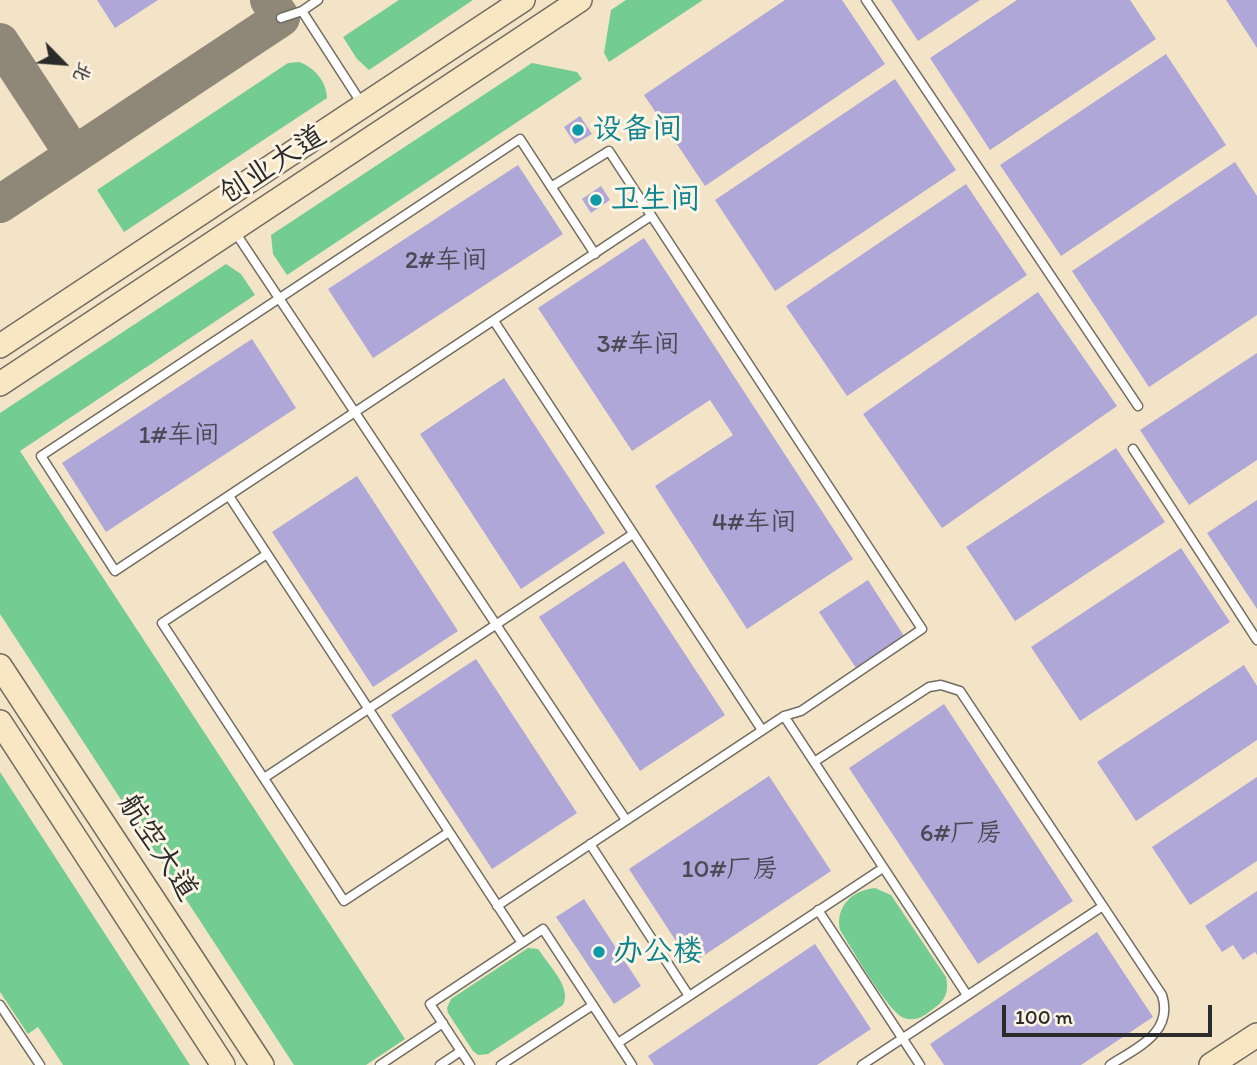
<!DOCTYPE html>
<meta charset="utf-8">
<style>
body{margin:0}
#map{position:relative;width:1257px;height:1065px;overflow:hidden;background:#f3e4c7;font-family:Itim,"LXGW WenKai TC",sans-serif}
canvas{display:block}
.north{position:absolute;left:28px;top:28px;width:70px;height:70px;-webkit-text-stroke:5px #fcf5e5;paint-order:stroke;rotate:115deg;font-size:19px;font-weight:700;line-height:28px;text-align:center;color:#2b2b2b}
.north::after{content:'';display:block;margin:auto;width:24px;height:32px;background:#2b2b2b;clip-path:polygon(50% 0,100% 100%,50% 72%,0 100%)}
.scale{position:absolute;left:1002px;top:1005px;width:210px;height:32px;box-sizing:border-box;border:4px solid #2b2b2b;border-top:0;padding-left:9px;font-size:21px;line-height:24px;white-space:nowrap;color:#2b2b2b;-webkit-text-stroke:5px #fcf5e5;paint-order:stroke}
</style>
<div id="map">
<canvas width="1257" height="1065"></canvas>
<div class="north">北</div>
<div class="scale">100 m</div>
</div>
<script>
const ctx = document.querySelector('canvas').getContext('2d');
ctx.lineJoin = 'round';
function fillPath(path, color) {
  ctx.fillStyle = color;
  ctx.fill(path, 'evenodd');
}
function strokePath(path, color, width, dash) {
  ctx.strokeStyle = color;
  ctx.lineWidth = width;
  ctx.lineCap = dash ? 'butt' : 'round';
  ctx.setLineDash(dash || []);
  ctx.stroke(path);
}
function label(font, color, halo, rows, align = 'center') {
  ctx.font = font + ' Itim,"LXGW WenKai TC",sans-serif';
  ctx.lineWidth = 6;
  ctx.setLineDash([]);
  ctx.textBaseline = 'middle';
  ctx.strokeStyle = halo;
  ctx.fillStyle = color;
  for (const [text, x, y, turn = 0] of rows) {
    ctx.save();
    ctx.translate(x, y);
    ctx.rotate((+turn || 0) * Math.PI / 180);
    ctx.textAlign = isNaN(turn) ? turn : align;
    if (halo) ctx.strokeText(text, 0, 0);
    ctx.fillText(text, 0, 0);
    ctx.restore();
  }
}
fillPath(new Path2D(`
 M399 0H473L369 70 357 59 343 37Z
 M626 0H703L609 62 604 53 611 10Z
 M299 62C314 67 327 82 327 98L124 232 97 190 288 63Z
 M532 63 577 72 582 79 287 275 273 254 271 235Z
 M226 264 241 274 255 295 20 451 405 1039 366 1065H294L0 614V413Z
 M0 772 190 1065H63L38 1027 28 1034 0 992Z
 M875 888 891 895 946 977C949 992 946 1000 933 1009 924 1016 916 1022 904 1018 888 1012 851 947 840 930 835 907 852 890 875 888Z
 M528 948 538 949 541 953C550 967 572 988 563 1005L488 1054 478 1055 473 1051 448 1013 447 1008 451 999Z`), '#73cc92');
strokePath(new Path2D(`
 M0 42 74 155
 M0 204 281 18 269 0`), '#8f8879', 38);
fillPath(new Path2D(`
 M97 0H158L115 28Z
 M785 0H842L885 64 705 186 644 95Z
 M891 0H980L918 41Z
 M1017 0H1130L1156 39 990 150 930 58Z
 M1226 0H1257V48Z
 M1166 54 1226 145 1061 256 1000 165Z
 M895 79 956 170 775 291 715 200Z
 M580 116 592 134 575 144 564 127Z
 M1235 162 1257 196V315L1149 387 1072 271Z
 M518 165 563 234 373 358 328 289Z
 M966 184 1027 275 847 396 786 306Z
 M601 186 610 200 591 213 582 199Z
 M644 238 853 559 747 629 655 486 733 435 710 400 632 451 538 308Z
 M1038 292 1117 406 942 528 863 414Z
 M252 339 296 408 106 532 62 463Z
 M1257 353V460L1189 505 1140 430Z
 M504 378 605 533 521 589 420 434Z
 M1116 448 1165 522 1015 621 966 547Z
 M357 476 458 631 373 687 272 532Z
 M1257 500V609L1207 533Z
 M1181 548 1230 622 1080 721 1031 647Z
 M624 561 725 715 640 771 539 617Z
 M868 580 904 636 856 668 819 612Z
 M476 659 577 813 492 869 391 715Z
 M1244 665 1257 686V740L1136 821 1097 762Z
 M944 704 1073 901 978 964 849 768Z
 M769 776 831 871 691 964 629 869Z
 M1257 777V861L1190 905 1152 847Z
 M1257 891V955L1255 952 1243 960 1233 945 1222 952 1205 926Z
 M584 899 641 986 614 1004 556 917Z
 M1097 932 1153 1017 1081 1065H944L930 1044Z
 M815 944 871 1029 817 1065H654L648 1056Z`), '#afa7d7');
const lane = new Path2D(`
 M866 0 1138 406
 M302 11 318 0
 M281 18 302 11 362 104
 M551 187 609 151 922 629 801 711 784 716
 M235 232 626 820
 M595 254 520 139 41 456 115 571C294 453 473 335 651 216
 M494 321 762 730
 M1133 449 1257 640
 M229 496 522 943
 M267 554 162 623 320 864 344 901 449 832
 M814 762 929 687 941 685 960 691 1162 995C1174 1033 1136 1048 1110 1065
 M264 778 633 534
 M590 844 689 996
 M497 906 784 716 967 995
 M818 910 920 1065
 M0 1005 40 1065
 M618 1043 883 868
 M380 1065 443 1023
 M440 1065 461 1051
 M470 1065 430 1004 543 929 632 1065
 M501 1065 593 1005
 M862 1065 1103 906`);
const secondary = new Path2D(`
 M0 346 523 0
 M0 384 580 0
 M0 666 262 1065
 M0 722 223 1065
 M1211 1065 1257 1035`);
strokePath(lane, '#716c62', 11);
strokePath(secondary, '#716c62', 26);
strokePath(lane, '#fff', 8);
strokePath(secondary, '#f9e7c3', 23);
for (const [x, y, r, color] of [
 [578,130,7,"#0f9aa8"],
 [596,200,7,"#0f9aa8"],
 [599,952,7,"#0f9aa8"]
]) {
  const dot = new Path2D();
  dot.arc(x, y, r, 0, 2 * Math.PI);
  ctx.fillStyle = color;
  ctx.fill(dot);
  strokePath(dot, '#fcf5e5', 2.5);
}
label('26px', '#4c4a56', null, [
 ["2#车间",446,261],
 ["3#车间",638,345],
 ["1#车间",179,436],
 ["4#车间",754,523],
 ["6#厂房",961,834],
 ["10#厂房",730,870]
]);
label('30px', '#0d838f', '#fcf5e5', [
 ["设备间",592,130],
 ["卫生间",610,200],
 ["办公楼",613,952]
], 'left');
label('30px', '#2b2b2b', '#fcf5e5', [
 ["创业大道",273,166,-33],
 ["航空大道",157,848,57]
]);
</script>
